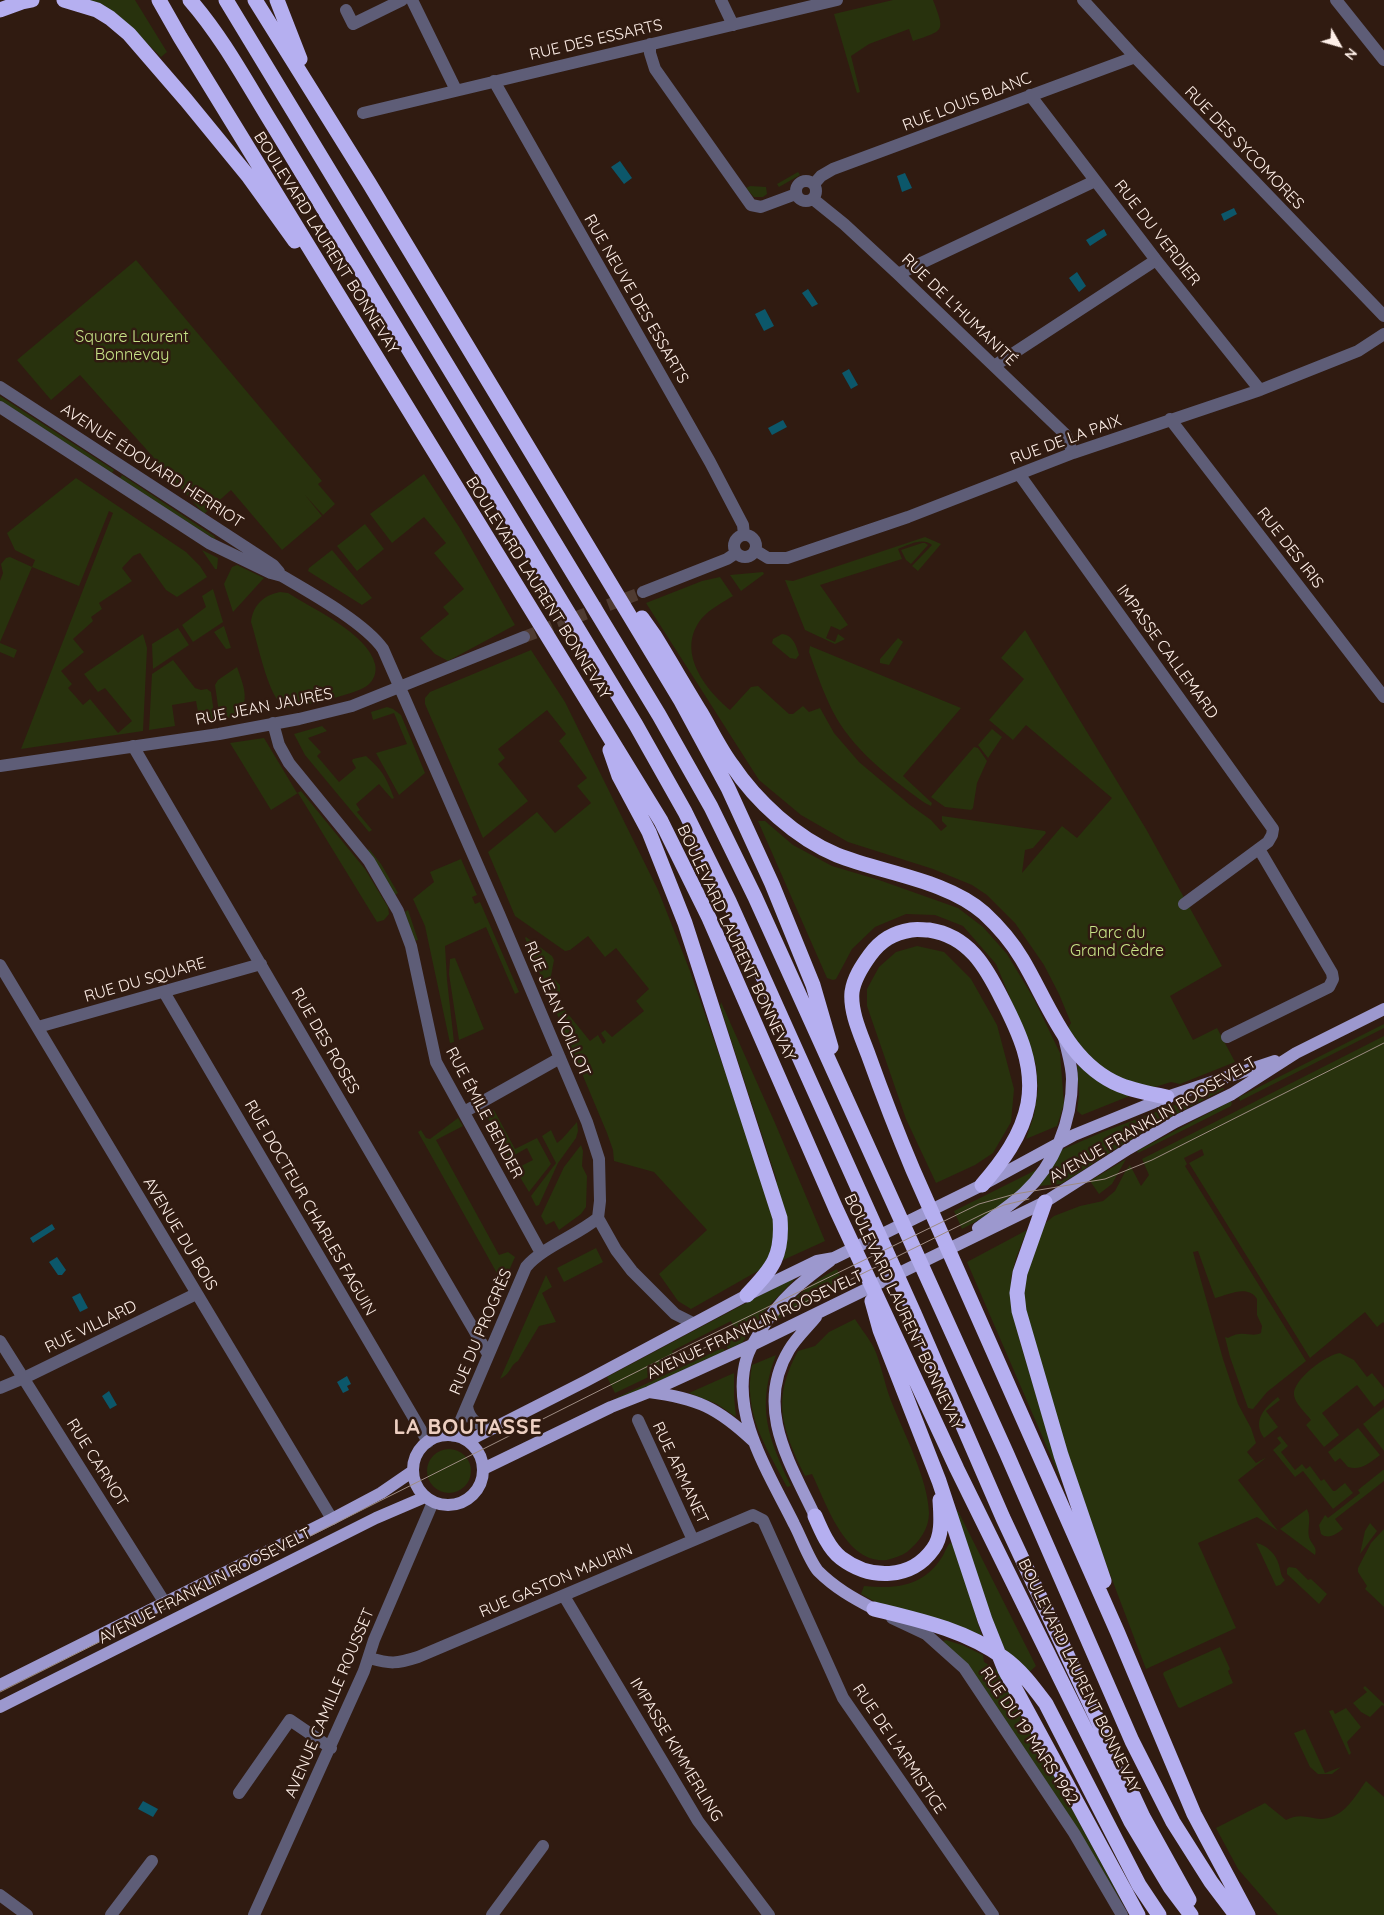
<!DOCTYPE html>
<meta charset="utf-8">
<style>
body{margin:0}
#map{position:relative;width:1384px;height:1915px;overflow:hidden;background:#301b11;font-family:Quicksand,sans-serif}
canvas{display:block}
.north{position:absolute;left:1314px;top:20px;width:50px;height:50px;-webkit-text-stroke:4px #301b11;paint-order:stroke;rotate:128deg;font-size:14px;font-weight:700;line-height:20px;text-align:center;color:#feefe8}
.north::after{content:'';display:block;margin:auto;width:18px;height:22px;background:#feefe8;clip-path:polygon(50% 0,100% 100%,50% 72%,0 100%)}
</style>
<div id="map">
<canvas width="1384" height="1915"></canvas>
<div class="north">N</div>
</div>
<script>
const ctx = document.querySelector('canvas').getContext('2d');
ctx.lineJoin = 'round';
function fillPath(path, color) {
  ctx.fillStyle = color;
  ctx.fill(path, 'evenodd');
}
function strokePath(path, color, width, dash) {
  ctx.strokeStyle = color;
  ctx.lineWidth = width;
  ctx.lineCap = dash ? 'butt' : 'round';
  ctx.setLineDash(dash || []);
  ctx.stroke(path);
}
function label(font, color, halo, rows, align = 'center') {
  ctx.font = font + ' Quicksand,sans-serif';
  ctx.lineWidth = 5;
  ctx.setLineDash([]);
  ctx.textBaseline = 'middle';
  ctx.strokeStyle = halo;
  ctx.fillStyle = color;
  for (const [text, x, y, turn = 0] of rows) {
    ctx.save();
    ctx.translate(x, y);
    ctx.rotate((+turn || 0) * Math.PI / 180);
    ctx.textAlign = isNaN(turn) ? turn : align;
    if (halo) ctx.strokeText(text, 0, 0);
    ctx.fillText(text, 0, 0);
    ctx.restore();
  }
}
fillPath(new Path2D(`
 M87 0H135L167 52 161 57 117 14Z
 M893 0H933C945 32 945 30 913 41L909 29 869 44 851 56 860 92 857 93 834 14Z
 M798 172 800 175 779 187 777 184Z
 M750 186 766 187 767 194 763 197H754L746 188Z
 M136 260 322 481 318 484 335 504 323 515 305 495 322 516 282 550 231 490 204 514 80 375 51 400 17 360Z
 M0 396 114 470 111 475 0 401Z
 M424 474 461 530 515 625 448 661 435 654 420 638 449 614 443 607 464 589 434 553 446 543 424 517 392 543 370 514Z
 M122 475 214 536 216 540 119 480Z
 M76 478 186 552 200 566 207 577 177 597 166 590 140 553 133 556 122 568 132 581 99 603 102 609 91 617 93 621 73 639 84 652 61 671 72 684 68 688 83 705 90 699 118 733 132 721 105 688 98 692 84 674 143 634 147 648 143 731 21 749 113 513 109 511 79 586 32 567 0 642V581L3 573 1 564 6 558 10 557 32 567 35 560 15 550 7 533Z
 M365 524 384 549 357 571 337 546Z
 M925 537 941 544 918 571 912 566 932 545C922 537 909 545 898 549L902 559 820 585 848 625 840 630 831 626 826 638 835 642 838 634 845 639 835 644 805 630 785 580 793 581Z
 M922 543H925L928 545 911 564 906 560 901 550Z
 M202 550 218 558 217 569H215Z
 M332 550 372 598 362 605 308 571 309 568Z
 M237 565 264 578 233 612 224 584 232 567Z
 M763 572 764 574 741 591 730 575Z
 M720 577 733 596C723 602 710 609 702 618 675 651 705 689 730 710L751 687 758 686 789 714H793L803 706 809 712 820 708 834 733 859 762 910 805 931 820 941 831 947 826 942 821V816L1045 831 1046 833 1033 848 1025 850 1022 873 1062 826 1077 838 1112 798 1026 725 1013 740 989 720 1024 679 1001 658 1025 630 1146 829 1222 966 1170 996 1193 1040 1217 1028 1235 1062 1180 1084 1171 1082 1152 1088 1124 1081 1091 1060 1068 1028 1071 1023 1059 994 1044 965 1015 923 987 895 972 885 933 869 848 842 801 815 759 780 646 603 702 581Z
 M213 589 223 622 193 642 182 625 206 607 202 596Z
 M280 592 288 593C313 609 368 634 375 664 377 672 374 680 368 685 360 693 304 706 291 707 287 708 284 707 281 704 267 692 257 640 251 622 253 605 264 595 280 592Z
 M224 626 231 648 226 649 214 632Z
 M178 628 189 645 153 669 152 644Z
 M782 634C793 635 796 645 799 655L796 659 790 658 772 643 773 639Z
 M898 638 903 642 889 665 880 663V659Z
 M0 643 17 650 14 658 0 652Z
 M810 646 961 708 903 776 932 803 931 806 925 803C893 780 858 754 837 719 825 698 817 674 809 652Z
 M531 650 565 702 658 890 690 971 771 1204 776 1246 763 1268 691 1309 678 1301 659 1274 707 1230 654 1172 614 1161 613 1150 607 1133 525 938 526 937 552 956 554 960 551 976 560 985V994L556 999 590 1041 598 1035 603 1044 606 1041 601 1033 605 1030 612 1037 644 1011 636 1001 649 989 616 948 605 957 588 936 570 950 565 951 515 916 488 852 537 812 555 833 591 803 577 786 587 778 559 741 566 734 547 710 498 749 505 758 498 764 528 801 483 838 425 704V698L430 692Z
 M173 660 195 688 201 690 207 689 211 692 215 720 200 723 196 701 172 705 175 726 149 730 152 674Z
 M237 667C243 685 251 700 237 716L220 720 215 685 218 680Z
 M387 707 393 709 401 715 425 773 399 795 376 753 407 744 394 713 373 720 371 712Z
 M322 726 327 731 308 738 321 752 317 756 339 782 356 768 352 761 353 759 366 756C383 771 386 777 394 798L392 799 379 784 356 804 360 810 357 812 372 830 369 832 305 755 294 734Z
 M992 729 1002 737 988 758 978 745Z
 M264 738 297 793 301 791 365 869 388 907 389 914 384 920 377 922 298 793 271 810 230 743Z
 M974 747 978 748 987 761 977 783 973 808 971 810 945 807 931 797Z
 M758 821H765L793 845 832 866 879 880 958 908 983 927 1007 954 1034 999 1060 1053 1064 1104 1057 1126 1026 1139 1034 1115 1038 1089 1036 1065 1019 1019 996 964 963 926 935 915 906 914 875 927 852 949 836 979 833 980 827 978Z
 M369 849 381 864 398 893 395 895 366 852Z
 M461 859 477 895 472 897 475 904 480 902 519 992 515 994 486 927 445 946 447 980 454 1042 450 1043 425 926 413 899 434 882 430 872Z
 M408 910 418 940 414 941 405 912Z
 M917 946 944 952 971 979 997 1025 1014 1089 1011 1122 993 1153 975 1165 936 1183 906 1119 867 1006V989L879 967 896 952Z
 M455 958 484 1029 459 1040 449 974 450 959Z
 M721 1002 775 1123 825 1241 781 1261 774 1182 777 1181 720 1006Z
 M1384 1024V1028L1240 1101 1239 1097Z
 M1384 1036V1323L1383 1322 1377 1327 1365 1312 1310 1358 1189 1163 1204 1155 1202 1149 1184 1158 1187 1164 1185 1166 1306 1361 1267 1392 1253 1409 1248 1408 1230 1357 1225 1337 1228 1338C1243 1329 1251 1338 1261 1333L1262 1326 1257 1315V1299C1248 1284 1228 1295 1215 1298L1198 1251 1193 1252 1223 1359 1238 1404 1251 1428 1256 1443 1247 1452 1256 1463 1267 1457 1238 1480 1278 1531 1257 1517 1198 1543 1236 1628 1146 1669 1094 1532 1031 1344 1023 1292 1027 1272 1044 1224 1054 1216 1080 1206 1103 1201 1115 1191 1126 1170 1130 1165 1141 1186 1149 1175 1142 1159Z
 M1081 1065 1132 1095 1082 1115 1077 1111 1079 1094 1077 1066Z
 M1223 1087 1224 1089 1142 1132 1061 1184 1038 1186 1061 1150 1105 1131Z
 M1231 1101 1232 1103 1231 1106 1138 1153 1137 1151Z
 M494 1110 515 1149 537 1138 551 1164 529 1192 515 1169 533 1160 527 1148 509 1158 486 1115Z
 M458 1118 463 1126 436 1140 499 1255 508 1252 515 1257 503 1284 418 1132 421 1130 426 1138 430 1139Z
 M577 1122 578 1131 576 1138 558 1163 539 1205 536 1206 531 1196 556 1163 542 1136 551 1130 557 1143 562 1139Z
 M581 1145 583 1151 582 1166 587 1176 586 1207 581 1214 559 1230 554 1221 546 1225 541 1216 564 1167Z
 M1126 1159 1112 1184 1099 1194 1090 1181Z
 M1038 1169C1019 1195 991 1214 962 1229L954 1211Z
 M1027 1230 1016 1258 1011 1278 1012 1302 1019 1338 1062 1482 967 1262Z
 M596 1248 603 1262 564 1282 557 1268Z
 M837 1269 845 1287 775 1320 774 1319C794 1299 812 1281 837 1269Z
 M546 1275 552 1287 542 1293 556 1322 539 1326 518 1361C509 1366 512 1373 500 1379Z
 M793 1278 794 1280 766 1309 742 1343 728 1349 725 1342 738 1336 731 1321 672 1351 678 1363 615 1393 607 1377Z
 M855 1319C861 1329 869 1338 874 1348 881 1363 884 1382 890 1398 903 1432 928 1478 929 1513 929 1529 919 1542 907 1552 901 1556 894 1558 887 1560 846 1565 826 1503 812 1474L805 1476C782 1429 771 1400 798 1351L815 1346 829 1332Z
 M720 1349H724L725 1351 618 1400 616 1398Z
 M1340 1353 1354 1360 1367 1377 1372 1373 1384 1388V1399L1374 1407 1357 1385 1322 1413 1339 1435 1324 1447 1306 1425 1311 1420C1306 1413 1295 1404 1294 1395 1292 1380 1327 1354 1340 1353Z
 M776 1355C756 1407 768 1438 791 1486L787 1487C765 1445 743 1414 752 1365Z
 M734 1373V1396L736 1417 717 1404 689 1393Z
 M1278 1397 1280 1400 1266 1411 1278 1427 1264 1438C1252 1421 1264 1408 1278 1397Z
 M1384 1407V1451L1363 1424Z
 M1358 1428 1380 1455C1370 1463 1360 1471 1348 1467L1340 1458 1335 1462 1328 1452Z
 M1280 1436 1288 1446 1281 1452 1295 1470 1302 1464 1306 1469 1310 1466 1321 1481 1324 1479 1333 1491H1335L1345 1483 1353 1493 1333 1509 1303 1471 1295 1477 1273 1450 1281 1443 1277 1438Z
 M427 1471a22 22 0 1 1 44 0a22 22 0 1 1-44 0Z
 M1383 1470H1384V1481L1335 1519 1343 1529C1336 1534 1329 1540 1321 1534L1319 1525 1325 1515 1328 1518 1360 1493 1358 1490Z
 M1307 1509C1312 1519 1307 1527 1309 1537 1311 1544 1318 1547 1315 1555L1280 1529Z
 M958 1511 1036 1666 1026 1675 1000 1647 955 1512Z
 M1370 1523 1377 1531 1360 1554 1365 1531Z
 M1384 1529V1607L1365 1589 1367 1586 1358 1572V1568L1371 1543Z
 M950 1543 955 1545 982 1637 881 1605 861 1594 864 1586C896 1589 923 1587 942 1557 945 1553 946 1547 950 1543Z
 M1256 1543C1267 1545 1276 1554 1279 1565 1281 1571 1280 1575 1285 1580L1280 1585 1276 1586Z
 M1289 1567 1296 1568 1308 1580 1311 1579 1327 1594 1319 1604 1287 1574V1569Z
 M946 1640 962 1645 983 1655 984 1662 997 1670 1126 1909 1079 1832 943 1641Z
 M1220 1647 1230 1669 1228 1671 1233 1683 1180 1708 1178 1707 1163 1674 1164 1672Z
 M1365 1686 1384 1704V1706L1382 1705 1370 1717 1361 1712 1353 1703 1367 1692 1363 1688Z
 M1346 1708 1361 1727 1347 1742 1351 1753 1349 1755 1329 1711 1333 1710 1335 1714Z
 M1305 1729 1325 1773 1341 1767 1332 1774H1318L1310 1767 1294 1733Z
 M1366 1781 1384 1797V1915H1278L1238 1869 1216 1828 1265 1803 1286 1820C1304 1811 1313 1822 1328 1818 1346 1814 1356 1795 1366 1781Z`), '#28320d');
fillPath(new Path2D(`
 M620 161 632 178 624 184 611 167Z
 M905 173 912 188 902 192 897 176Z
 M1234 208 1237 214 1224 221 1221 214Z
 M1104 229 1107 235 1090 246 1086 240Z
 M1077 272 1086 286 1079 292 1069 278Z
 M808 289 818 304 812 307 802 293Z
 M765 309 774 326 764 331 755 314Z
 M849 369 858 385 851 389 842 373Z
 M783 420 787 427 772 435 768 428Z
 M52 1224 55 1229 33 1243 30 1238Z
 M57 1257 66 1270 62 1275H58L49 1262Z
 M80 1293 88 1308 80 1312 72 1297Z
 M347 1376 351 1384 347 1386 349 1390 343 1393 337 1382Z
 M109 1391 117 1405 110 1409 102 1396Z
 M143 1801 158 1809 153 1817 138 1809Z`), '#0c576a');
strokePath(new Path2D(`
 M524 637 643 592`), '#4f3b31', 12, [12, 6]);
strokePath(new Path2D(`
 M412 0 456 90
 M721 0 733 25
 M1083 0 1135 57 1384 316
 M1336 0 1384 60
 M346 10 353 24 402 0
 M650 44V53L655 69 751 205 761 207 796 194
 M494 81 710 462 743 525 744 535
 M1030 95 1156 260 1260 390
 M363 113 837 0
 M796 191a10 10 0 1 1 20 0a10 10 0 1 1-20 0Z
 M814 184 821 176 833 169 1135 57
 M813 199 844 224 898 274 1065 434 1073 453
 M898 274 1095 181
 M994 366 1156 260
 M0 387 273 565 279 572
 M0 407 209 543 271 573 282 576C311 593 365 623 383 649L499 914 587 1122 599 1159 600 1201 598 1218 616 1250 632 1271 675 1314 693 1323
 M1170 419 1384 697
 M1019 474 1273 829 1272 835 1268 842 1184 904
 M734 546a11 11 0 1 1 22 0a11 11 0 1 1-22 0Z
 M755 550 768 558H787L908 517 1073 453 1260 390 1358 351 1384 334
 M643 592 727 559 736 553
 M273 723 279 745 289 763 369 861 398 911 411 946 436 1062 541 1253
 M133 746 488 1354
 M0 766 219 734 299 719 352 706 524 637
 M0 965 332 1519
 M164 992 428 1442
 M38 1027 261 964
 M1227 1037 1329 987 1333 979 1332 973 1259 849
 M464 1112 560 1058
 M0 1341 165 1603
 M0 1388 24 1378 196 1294
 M467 1406C469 1421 480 1427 494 1428
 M638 1420 693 1540
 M454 1436 526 1267C543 1247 576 1236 598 1218
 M564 1596 698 1821 769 1915
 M892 1618 926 1634 964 1668 1074 1833 1122 1915
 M369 1658C391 1664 396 1664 418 1657L753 1515 763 1520 843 1698 993 1915
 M239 1793 290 1720 331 1748
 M0 1895 27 1915
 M111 1915 152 1861
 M254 1915 364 1671 374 1640 433 1502
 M492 1915 543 1846`), '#5e5d77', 12);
strokePath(new Path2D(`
 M978 1228C993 1217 1010 1206 1024 1193 1055 1164 1072 1121 1072 1079 1072 1066 1067 1051 1064 1037
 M830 1261C800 1283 781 1298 761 1330 756 1339 750 1347 747 1357 729 1414 770 1475 794 1524 801 1537 809 1560 818 1571 835 1588 853 1598 874 1609
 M649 1392C697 1398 718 1408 753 1441
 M413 1470a35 35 0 1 1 70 0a35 35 0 1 1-70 0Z
 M468 1441 586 1381 747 1295 817 1261 834 1258 982 1185 1074 1135 1167 1097 1275 1061
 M483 1469 611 1407 649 1392 752 1345 1045 1202 1128 1149 1175 1122 1232 1094 1296 1053 1384 1009
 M815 1516C790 1463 754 1408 789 1350 796 1338 807 1328 816 1317
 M0 1685 332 1519 381 1493 413 1471
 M0 1707 376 1518 425 1497`), '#9c98ce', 12);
strokePath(new Path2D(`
 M64 0 97 10 110 18 129 34 186 100 249 177 295 241
 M159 0 180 37 661 821 709 918 836 1209 957 1469 1131 1822 1170 1887 1191 1915
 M190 0C224 39 249 87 276 130L636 725 685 812 729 901 914 1313 1003 1518 1143 1817 1189 1900
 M226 0 659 715 711 807 755 897 1006 1452 1132 1741 1173 1822 1211 1882 1236 1915
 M255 0 369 183 681 701 728 788 772 884 813 985 831 1047
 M277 0 300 59
 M0 10 22 2 32 0
 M642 618 654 635C670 661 685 687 701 713 711 730 720 749 732 765 756 801 796 838 837 855 882 873 947 880 984 913 998 926 1012 942 1022 959 1049 1004 1067 1063 1120 1085 1135 1091 1151 1094 1167 1097
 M610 750 619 776 649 832 685 923 780 1218C783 1256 773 1268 747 1295
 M982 1185C1002 1162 1022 1135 1028 1104 1035 1066 1019 1032 1002 999 986 967 969 936 929 930 923 930 917 929 911 930 893 933 881 940 870 955 862 966 854 978 852 992 850 1012 861 1035 868 1054 882 1093 897 1132 913 1170L1117 1631 1194 1814 1248 1915
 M1045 1202 1020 1273 1017 1293 1019 1311 1061 1455 1104 1581
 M872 1301 880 1330 939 1481 985 1620 1005 1670 1138 1915
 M815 1516C821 1530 829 1549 841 1558 870 1580 911 1580 933 1549 943 1536 941 1516 940 1500
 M874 1609C919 1620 966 1630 1004 1658 1021 1670 1034 1688 1046 1704L1139 1885 1159 1915`), '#b5aff0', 15);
strokePath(new Path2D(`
 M673 1362 795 1307 985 1213 1004 1205 1029 1199
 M0 1692 688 1346 979 1204 1015 1194 1105 1179 1152 1160 1384 1043`), '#9e8c83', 1);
label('16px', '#feefe8', '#301b11', [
 ["RUE DES ESSARTS",596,40,-13],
 ["RUE LOUIS BLANC",967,102,-21],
 ["RUE DES SYCOMORES",1244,148,46],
 ["RUE DU VERDIER",1157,233,52],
 ["BOULEVARD LAURENT BONNEVAY",326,243,58],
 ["RUE NEUVE DES ESSARTS",636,299,60],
 ["RUE DE L'HUMANITÉ",959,310,44],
 ["RUE DE LA PAIX",1066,440,-20],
 ["AVENUE ÉDOUARD HERRIOT",152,466,33],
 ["RUE DES IRIS",1290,548,52],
 ["BOULEVARD LAURENT BONNEVAY",538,588,58],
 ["IMPASSE CALLEMARD",1167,652,54],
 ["RUE JEAN JAURÈS",264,707,-11],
 ["BOULEVARD LAURENT BONNEVAY",736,943,65],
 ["RUE DU SQUARE",145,980,-16],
 ["RUE JEAN VOILLOT",557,1009,67],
 ["RUE DES ROSES",325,1041,60],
 ["RUE ÉMILE BENDER",484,1113,62],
 ["AVENUE FRANKLIN ROOSEVELT",1153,1120,-30],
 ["RUE DOCTEUR CHARLES FAGUIN",310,1208,60],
 ["AVENUE DU BOIS",180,1234,59],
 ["BOULEVARD LAURENT BONNEVAY",903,1312,65],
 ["AVENUE FRANKLIN ROOSEVELT",755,1325,-25],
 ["RUE VILLARD",91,1327,-26],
 ["RUE DU PROGRÈS",481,1332,-67],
 ["RUE CARNOT",97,1463,58],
 ["RUE ARMANET",680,1473,65],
 ["RUE GASTON MAURIN",556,1581,-23],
 ["AVENUE FRANKLIN ROOSEVELT",205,1586,-27],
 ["BOULEVARD LAURENT BONNEVAY",1079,1676,64],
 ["AVENUE CAMILLE ROUSSET",330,1703,-67],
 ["RUE DU 19 MARS 1962",1029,1736,56],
 ["RUE DE L'ARMISTICE",899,1749,56],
 ["IMPASSE KIMMERLING",676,1750,59]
]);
label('16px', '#c7e387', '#301b11', [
 ["Square Laurent",132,337],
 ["Bonnevay",132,355],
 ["Parc du",1117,933],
 ["Grand Cèdre",1117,951]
]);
ctx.letterSpacing = '1px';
label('bold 21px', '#edcfc1', '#301b11', [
 ["LA BOUTASSE",468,1428]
]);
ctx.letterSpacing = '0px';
</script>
